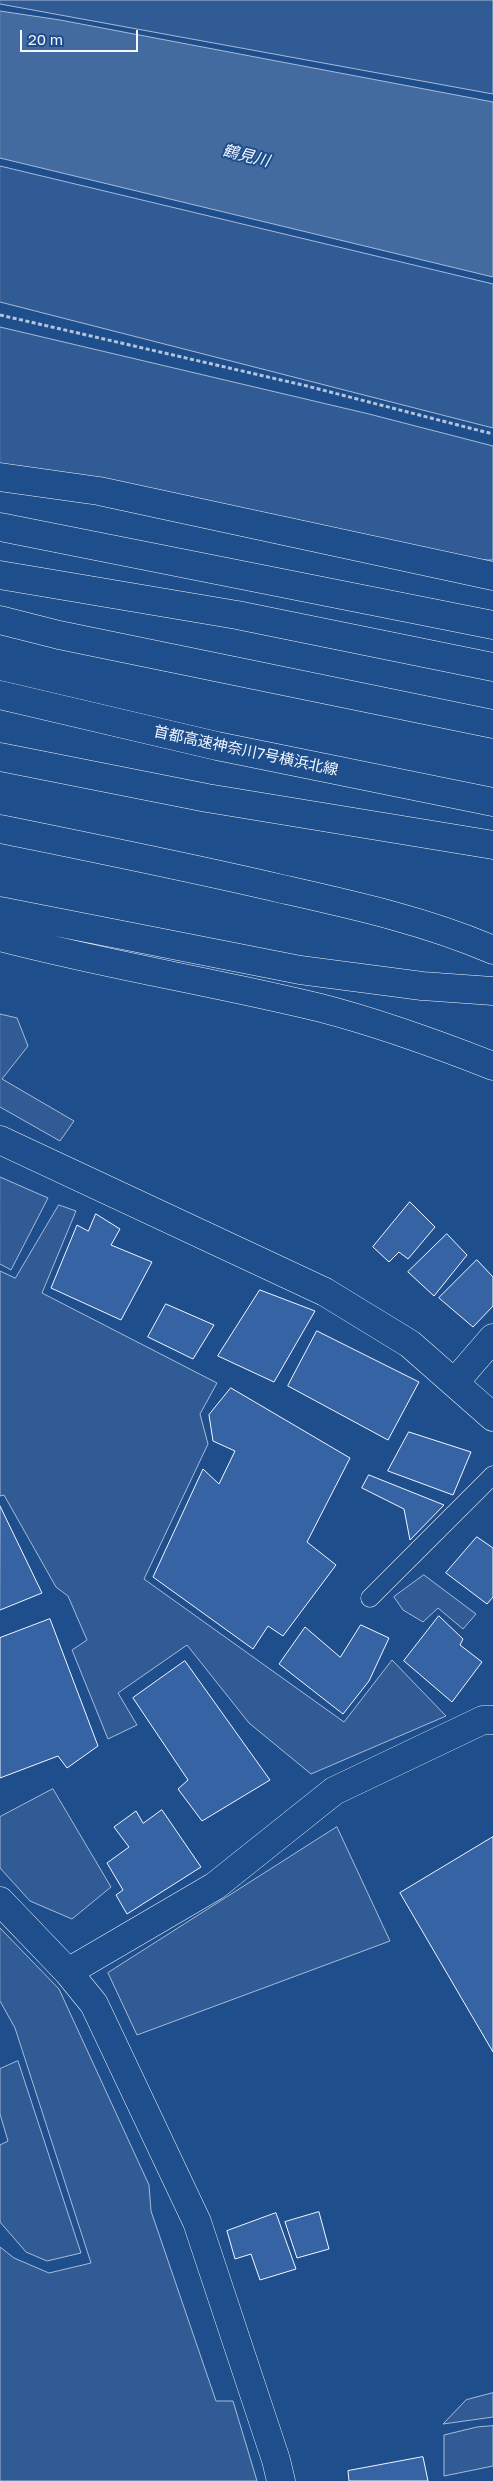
<!DOCTYPE html>
<meta charset="utf-8">
<style>
body{margin:0}
#map{position:relative;width:493px;height:2481px;overflow:hidden;background:#1f4e8c;font-family:"Golos Text",sans-serif}
canvas{display:block}
.scale{position:absolute;left:20px;top:30px;width:118px;height:22px;box-sizing:border-box;border:2px solid #f2f6ff;border-top:0;padding-left:6px;font-size:15px;line-height:18px;white-space:nowrap;color:#f2f6ff;-webkit-text-stroke:4px #1f4e8c;paint-order:stroke}
</style>
<div id="map">
<canvas width="493" height="2481"></canvas>
<div class="scale">20 m</div>
</div>
<script>
const ctx = document.querySelector('canvas').getContext('2d');
ctx.lineJoin = 'round';
function fillPath(path, color) {
  ctx.fillStyle = color;
  ctx.fill(path, 'evenodd');
}
function strokePath(path, color, width, dash) {
  ctx.strokeStyle = color;
  ctx.lineWidth = width;
  ctx.lineCap = dash ? 'butt' : 'round';
  ctx.setLineDash(dash || []);
  ctx.stroke(path);
}
function label(font, color, halo, rows, align = 'center') {
  ctx.font = font + ' "Golos Text","Noto Sans JP",sans-serif';
  ctx.lineWidth = 4;
  ctx.setLineDash([]);
  ctx.textBaseline = 'middle';
  ctx.strokeStyle = halo;
  ctx.fillStyle = color;
  for (const [text, x, y, turn = 0] of rows) {
    ctx.save();
    ctx.translate(x, y);
    ctx.rotate((+turn || 0) * Math.PI / 180);
    ctx.textAlign = isNaN(turn) ? turn : align;
    if (halo) ctx.strokeText(text, 0, 0);
    ctx.fillText(text, 0, 0);
    ctx.restore();
  }
}
const built = new Path2D(`
 M0 0H493V94L0 4Z
 M0 166 493 284V428L0 302Z
 M0 327 369 414 493 446V560H471L0 465Z
 M0 1014 17 1018 28 1046 2 1079 74 1121 60 1141 0 1107Z
 M0 1177 48 1198 11 1270 0 1264Z
 M59 1205 76 1211 42 1293 217 1383 200 1414 208 1444 144 1579 344 1722 392 1660 446 1716 311 1774 249 1723 187 1645 118 1693 137 1725 108 1739 72 1650 87 1640 68 1596 56 1587 4 1495 0 1496V1271L15 1278Z
 M424 1575 476 1614 463 1629 438 1608 423 1622 403 1610 394 1597Z
 M53 1789 111 1887 72 1919 30 1901 0 1868V1817Z
 M337 1827 390 1941 137 2035 108 1973Z
 M0 1928 59 1989 149 2185 151 2211 216 2401H233L257 2481H0V2247L14 2258 49 2273 91 2263 15 2028 0 2001Z
 M18 2061 81 2253 47 2261 26 2252 0 2222V2145L8 2141 0 2114V2069Z
 M493 2393V2417L443 2424 466 2400Z
 M493 2426V2466L444 2476V2435L477 2427Z`);
fillPath(built, '#305b95');
strokePath(built, '#a8bbd7', 1);
const water = new Path2D(`
 M0 11 60 20 493 102V277L0 158Z`);
fillPath(water, '#446ba0');
strokePath(water, '#a8bbd7', 1);
const building = new Path2D(`
 M410 1202 435 1227 408 1259 399 1252 389 1262 373 1247Z
 M96 1214 120 1229 111 1245 152 1262 121 1320 51 1288 77 1225 88 1231Z
 M447 1234 467 1255 434 1296 408 1272Z
 M477 1260 493 1277V1306L473 1327 439 1298Z
 M260 1290 315 1311 274 1382 218 1356Z
 M166 1304 214 1325 193 1359 148 1337Z
 M317 1331 419 1382 388 1440 288 1386Z
 M231 1388 350 1458 307 1542 336 1565 283 1636 268 1626 253 1649 153 1577 203 1469 219 1484 235 1451 213 1441 209 1415Z
 M409 1432 471 1452 453 1495 388 1471Z
 M369 1475 444 1505 410 1540 404 1509 362 1488Z
 M0 1506 42 1593 0 1610Z
 M477 1537 493 1548V1597L487 1604 446 1573Z
 M439 1616 463 1639 460 1645 482 1662 452 1702 404 1661Z
 M50 1619 98 1746 67 1768 58 1756 0 1778V1638Z
 M361 1625 389 1638 369 1681 343 1714 279 1664 305 1627 340 1657Z
 M185 1661 270 1780 202 1821 178 1789 188 1780 133 1698Z
 M162 1810 201 1867 127 1914 116 1895 123 1890 107 1863 129 1847 114 1827 136 1811 143 1823Z
 M493 1837V2052L400 1893Z
 M319 2212 329 2249 297 2258 285 2222Z
 M276 2213 296 2269 260 2280 251 2254 235 2259 227 2231Z
 M423 2457 428 2481H349L348 2471Z`);
fillPath(building, '#3563a3');
strokePath(building, '#f2f6ff', 1);
const service = new Path2D(`
 M370 1598 493 1475`);
const minor = new Path2D(`
 M0 477 99 491 493 576
 M0 1140 325 1292 410 1344 493 1417
 M455 1382 493 1338
 M0 1901 68 1972 94 2004 197 2222 276 2460 281 2481
 M68 1972 215 1886 334 1791 483 1720H493`);
const motorway = new Path2D(`
 M0 527 493 625
 M0 575 237 615 493 667
 M0 620 59 635 493 724
 M0 695 217 746 493 802
 M0 757 207 798 493 845
 M0 829C94 848 188 867 282 889 353 905 426 921 493 950
 M0 911 300 970 422 986 493 991
 M0 937C106 965 215 982 321 1008 379 1023 437 1044 493 1066`);
strokePath(service, '#f2f6ff', 19);
strokePath(minor, '#f2f6ff', 29);
strokePath(motorway, '#f2f6ff', 29);
strokePath(new Path2D(`
 M0 315 307 386 493 434`), '#b3c4dc', 3, [4, 2.5]);
strokePath(service, '#1f4e8c', 18);
strokePath(minor, '#1f4e8c', 28);
strokePath(motorway, '#1f4e8c', 28);
label('15px', '#f2f6ff', '#1f4e8c', [
 ["首都高速神奈川7号横浜北線",246,751,12]
]);
label('italic 16px', '#f2f6ff', '#1f4e8c', [
 ["鶴見川",246,156,14]
]);
</script>
